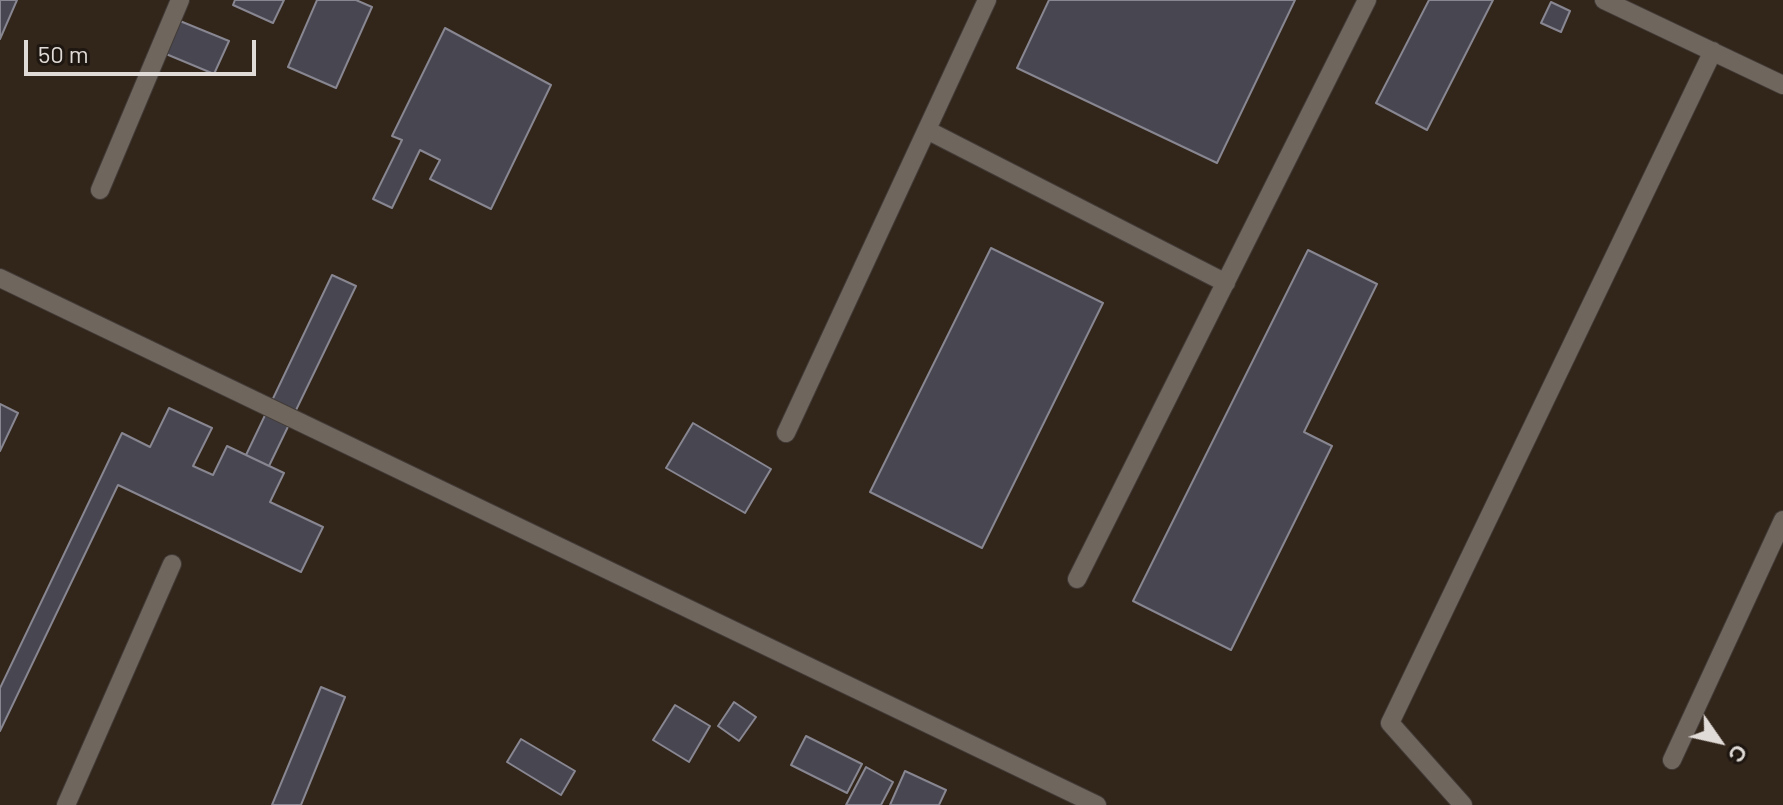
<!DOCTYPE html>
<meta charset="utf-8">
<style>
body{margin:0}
#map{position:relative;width:1783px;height:805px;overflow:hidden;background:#271f19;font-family:Barlow,sans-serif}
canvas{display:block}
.north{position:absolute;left:1679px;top:701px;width:80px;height:80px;-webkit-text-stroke:6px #1e1610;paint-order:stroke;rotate:124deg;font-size:22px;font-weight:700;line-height:32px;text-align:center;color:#e1dbd7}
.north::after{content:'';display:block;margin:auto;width:28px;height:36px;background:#e1dbd7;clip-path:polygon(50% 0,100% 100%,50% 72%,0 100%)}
.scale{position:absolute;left:24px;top:40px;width:232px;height:36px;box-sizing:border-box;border:4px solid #e1dbd7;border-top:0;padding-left:10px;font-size:24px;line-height:28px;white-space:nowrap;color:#e1dbd7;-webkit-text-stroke:6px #1e1610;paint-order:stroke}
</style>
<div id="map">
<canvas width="1783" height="805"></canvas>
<div class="north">С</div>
<div class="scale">50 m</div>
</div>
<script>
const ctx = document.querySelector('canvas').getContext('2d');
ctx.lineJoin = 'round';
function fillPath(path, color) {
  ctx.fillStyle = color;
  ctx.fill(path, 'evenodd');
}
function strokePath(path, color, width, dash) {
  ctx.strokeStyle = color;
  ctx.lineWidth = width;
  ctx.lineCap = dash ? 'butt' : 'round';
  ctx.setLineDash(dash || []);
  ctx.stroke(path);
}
fillPath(new Path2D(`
 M0 0H1783V805H0Z`), '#32251a');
const building = new Path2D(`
 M0 0H17L0 39Z
 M235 0H284L273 23 233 5Z
 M317 0H356L372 7 336 88 288 67Z
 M1049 0H1295L1217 163 1017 68Z
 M1429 0H1493L1427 130 1376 103Z
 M1551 2 1570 11 1561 32 1541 23Z
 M180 21 229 41 214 74 166 54Z
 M445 28 551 85 491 209 430 179 440 160 420 150 392 208 373 199 402 140 392 136Z
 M991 248 1103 303 982 548 870 492Z
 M1308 250 1377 284 1304 432 1332 446 1231 650 1133 601Z
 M332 275 356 286 269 466 246 455Z
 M0 404 18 413 0 451Z
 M169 408 212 428 193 466 213 475 227 446 284 473 270 502 323 527 301 572 118 485 0 731V688L122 433 150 447Z
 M693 423 771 469 745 513 666 468Z
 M321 687 345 697 301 805H272Z
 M734 702 756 717 739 741 718 726Z
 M675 705 710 726 689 762 653 740Z
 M806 736 862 764 847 793 791 765Z
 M521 739 575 771 561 795 507 762Z
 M866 767 893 782 881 805H846Z
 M905 771 946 790 939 805H890Z`);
fillPath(building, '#484751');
strokePath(building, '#878691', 2);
const lane = new Path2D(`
 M1604 0 1783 85
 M927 130 1226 283
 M100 190 180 0
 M0 278 1097 805
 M786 433 987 0
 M1077 579 1367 0
 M1672 760 1783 520
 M66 805 172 564
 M1463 805 1390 723 1713 51`);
strokePath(lane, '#423b37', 20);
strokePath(lane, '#6f665e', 18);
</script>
